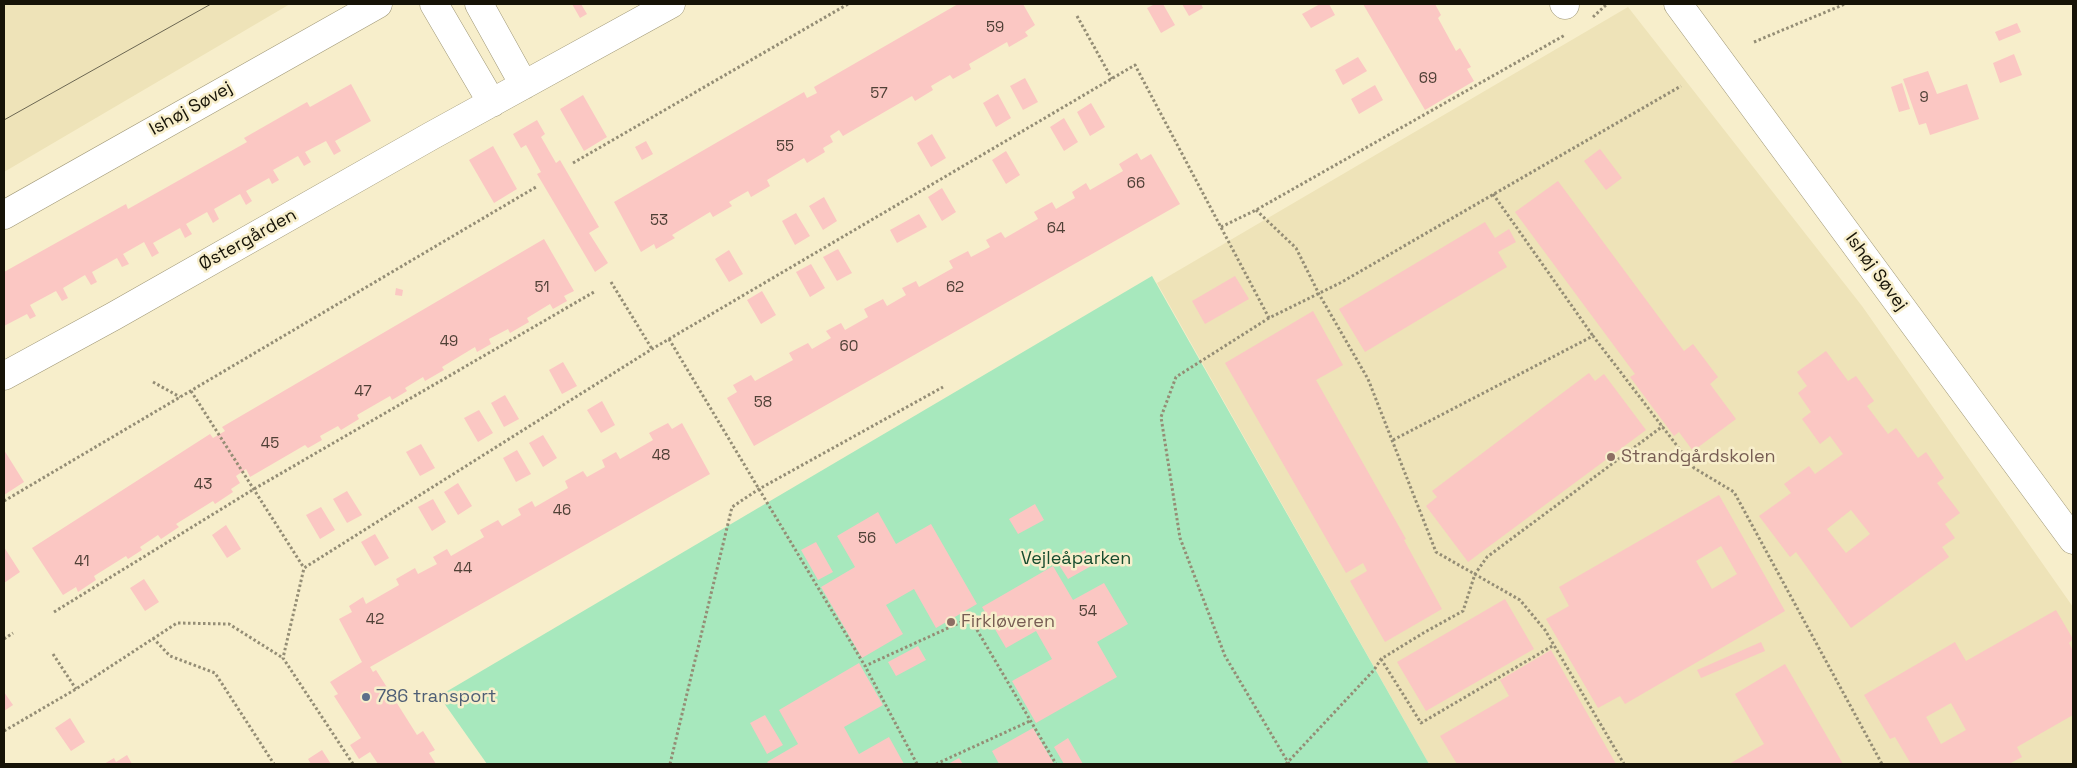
<!DOCTYPE html>
<meta charset="utf-8">
<style>
body{margin:0}
#map{position:relative;width:2077px;height:768px;overflow:hidden;background:#f7eecb;font-family:"Space Grotesk",sans-serif}
canvas{display:block}
.frame{position:absolute;inset:0;border:5px solid #161307;pointer-events:none}
</style>
<div id="map">
<canvas width="2077" height="768"></canvas>
<div class="frame"></div>
</div>
<script>
const ctx = document.querySelector('canvas').getContext('2d');
ctx.lineJoin = 'round';
function fillPath(path, color) {
  ctx.fillStyle = color;
  ctx.fill(path, 'evenodd');
}
function strokePath(path, color, width, dash) {
  ctx.strokeStyle = color;
  ctx.lineWidth = width;
  ctx.lineCap = dash ? 'butt' : 'round';
  ctx.setLineDash(dash || []);
  ctx.stroke(path);
}
function label(font, color, halo, rows, align = 'center') {
  ctx.font = font + ' "Space Grotesk",sans-serif';
  ctx.lineWidth = 5;
  ctx.setLineDash([]);
  ctx.textBaseline = 'middle';
  ctx.strokeStyle = halo;
  ctx.fillStyle = color;
  for (const [text, x, y, turn = 0] of rows) {
    ctx.save();
    ctx.translate(x, y);
    ctx.rotate((+turn || 0) * Math.PI / 180);
    ctx.textAlign = isNaN(turn) ? turn : align;
    if (halo) ctx.strokeText(text, 0, 0);
    ctx.fillText(text, 0, 0);
    ctx.restore();
  }
}
fillPath(new Path2D(`
 M4 4H290L4 172Z
 M1628 7 1862 306 2073 607V764H1429L1157 283Z`), '#eee3b8');
fillPath(new Path2D(`
 M1152 276 1429 764H487L439 696Z`), '#a7e8bd');
fillPath(new Path2D(`
 M572 4H581L587 14 580 18Z
 M958 4H1023L1035 25 1025 32 1028 36 1009 47 1007 42 969 64 971 69 953 79 950 75 931 86 933 90 915 101 912 96 843 136 839 130 830 136 833 142 823 148 825 152 807 163 804 158 767 180 770 186 751 197 748 191 729 202 732 206 713 217 710 212 672 235 675 238 656 249 654 244 641 252 614 202 804 92 807 98 817 93 814 87Z
 M1155 4H1163L1175 25 1161 33 1147 8Z
 M1182 4H1201L1203 8 1189 16Z
 M1320 4H1329L1335 15 1311 28 1302 14Z
 M1363 4H1435L1441 15 1438 18 1456 51 1460 48 1471 67 1467 69 1474 81 1425 110Z
 M2017 23 2021 32 1999 41 1995 32Z
 M2014 54 2022 75 2000 83 1993 63Z
 M1358 57 1367 71 1343 85 1335 70Z
 M1928 71 1937 94 1967 84 1979 119 1930 135 1926 123 1919 125 1903 79Z
 M1025 78 1038 102 1023 110 1010 86Z
 M1902 83 1910 109 1899 112 1891 87Z
 M351 84 371 121 335 141 341 151 334 155 326 141 305 152 311 162 304 166 298 156 273 170 279 180 272 184 269 178 246 191 252 201 246 205 240 194 214 209 219 219 213 223 207 212 186 224 192 234 185 238 180 228 153 243 159 253 152 257 144 242 123 254 129 264 122 267 117 258 92 272 97 282 91 285 85 275 63 288 68 298 62 301 56 291 30 305 36 316 30 319 27 314 4 326V272L126 204 128 209 247 142 244 138 307 102 310 107Z
 M1375 85 1383 100 1359 114 1351 99Z
 M998 94 1011 118 996 127 983 103Z
 M583 95 607 137 584 151 560 109Z
 M1091 103 1105 127 1090 136 1077 112Z
 M1064 118 1078 142 1064 151 1050 127Z
 M537 120 545 134 541 137 556 163 560 160 599 227 589 233 608 263 595 272 537 174 541 172 526 145 521 148 513 134Z
 M932 134 946 158 931 167 917 143Z
 M646 141 653 154 642 160 635 147Z
 M493 146 517 189 494 203 469 160Z
 M1600 149 1622 178 1606 190 1584 161Z
 M1006 151 1020 175 1006 184 992 160Z
 M1137 153 1141 160 1151 154 1180 204 754 446 727 398 737 392 733 385 751 375 755 381 793 360 789 353 808 343 812 349 831 338 826 331 841 323 845 330 868 317 864 309 883 299 887 306 906 295 902 288 916 281 919 287 953 268 949 261 968 251 971 257 990 247 986 240 1001 232 1005 238 1038 219 1034 212 1052 202 1056 209 1075 198 1072 192 1086 183 1090 190 1123 171 1119 164Z
 M1558 181 1684 351 1693 344 1718 377 1710 384 1736 419 1693 451 1679 432 1674 436 1630 377 1635 374 1515 212Z
 M942 188 956 212 942 221 928 197Z
 M824 197 837 221 823 230 809 206Z
 M796 213 810 236 795 245 782 221Z
 M919 214 927 227 897 243 890 230Z
 M1485 222 1495 238 1509 229 1516 242 1498 252 1507 267 1365 352 1339 309Z
 M544 239 574 291 564 296 567 301 553 309 550 304 527 318 529 322 510 333 508 329 489 339 491 344 477 352 475 347 442 367 444 370 425 381 423 377 405 388 407 391 392 400 390 396 357 415 359 419 341 430 338 426 320 436 322 440 308 448 305 445 250 477 246 469 236 476 240 483 231 489 233 492 215 504 213 501 176 524 179 527 161 539 158 535 140 547 142 550 128 559 126 556 94 576 96 580 78 592 76 587 63 595 32 548 210 434 213 438 225 431 222 427Z
 M838 249 852 273 837 281 823 257Z
 M729 250 743 274 729 282 715 259Z
 M811 264 825 288 810 297 796 272Z
 M1235 276 1249 299 1205 324 1192 301Z
 M396 288 403 290 402 296 395 295Z
 M762 291 776 315 761 324 747 300Z
 M1313 311 1343 365 1316 380 1406 539 1404 540 1442 609 1385 642 1350 581 1367 571 1363 563 1346 573 1225 363Z
 M1826 351 1848 381 1856 376 1874 401 1867 406 1888 434 1896 428 1918 458 1926 452 1944 478 1937 483 1960 513 1945 524 1955 538 1942 547 1949 557 1851 628 1796 552 1790 557 1759 516 1791 493 1784 484 1809 466 1815 474 1843 454 1830 436 1820 444 1802 419 1811 412 1798 393 1807 386 1797 372ZM1851 510 1870 534 1846 553 1827 529Z
 M563 362 577 386 562 394 549 370Z
 M1589 373 1595 381 1604 374 1646 430 1468 562 1426 506 1437 497 1432 491Z
 M505 395 519 419 504 427 491 403Z
 M602 401 615 425 601 433 587 410Z
 M479 410 493 433 478 442 464 418Z
 M668 423 672 429 682 423 710 474 370 667 373 672 376 670 417 735 423 731 435 750 429 753 436 764H378L370 752 359 759 350 745 361 738 334 696 338 694 330 682 362 662 339 619 352 612 349 606 363 597 366 604 399 585 396 579 415 568 418 574 437 564 433 557 447 549 451 556 484 537 480 530 498 520 502 526 521 515 518 509 532 501 535 507 568 488 565 481 583 471 587 477 605 467 602 460 616 452 620 459 653 440 649 433Z
 M543 435 557 458 543 467 529 443Z
 M421 444 435 468 420 476 406 452Z
 M4 450 24 482 4 495Z
 M517 450 531 474 516 482 503 458Z
 M458 483 472 506 458 515 444 492Z
 M347 491 362 515 347 523 333 499Z
 M1719 495 1785 611 1625 704 1620 696 1598 708 1546 619 1569 606 1559 587ZM1721 546 1737 574 1712 589 1696 561Z
 M433 499 446 522 432 531 418 507Z
 M1035 504 1044 520 1018 534 1009 519Z
 M321 507 335 530 320 539 306 515Z
 M878 512 896 544 931 524 977 604 936 628 914 589 886 605 903 634 862 658 821 587 855 567 837 536Z
 M226 525 241 549 227 558 212 535Z
 M375 534 389 558 375 566 361 542Z
 M816 542 833 572 818 580 801 550Z
 M4 547 20 572 4 583Z
 M1085 550 1093 565 1068 579 1059 565Z
 M1053 566 1073 600 1104 583 1128 624 1097 642 1117 677 1036 723 1012 681 1052 659 1036 631 1006 648 982 607Z
 M144 579 159 602 145 611 130 588Z
 M1505 599 1534 649 1426 711 1397 662Z
 M2056 610 2073 639 2069 643 2073 651V715L2017 747 2022 757 2009 764H1911L1895 737 1890 739 1864 695 1955 642 1966 661ZM1951 703 1966 730 1941 744 1926 717Z
 M1761 642 1765 651 1701 678 1697 670Z
 M918 646 926 660 896 676 888 662Z
 M1551 650 1616 764H1457L1440 736 1509 696 1500 680Z
 M859 663 883 705 844 727 859 754 889 737 904 764H769L767 762 798 744 779 710Z
 M1785 664 1843 764H1729L1764 744 1735 694Z
 M4 692 13 705 4 711Z
 M765 715 783 745 767 754 750 723Z
 M70 718 85 742 71 751 55 728Z
 M1033 728 1054 764H999L992 751Z
 M1068 738 1083 764H1064L1054 747Z
 M322 750 331 764H311L308 759Z
 M127 755 132 764H104L114 758 116 762Z
 M959 758 963 764H948Z`), '#fbc7c3');
const minor = new Path2D(`
 M434 4 492 103
 M479 4 524 85
 M1564 4 1565 5
 M1678 4 2073 540
 M4 215 378 4
 M4 376 114 316 431 136 671 4`);
strokePath(minor, '#9e9675', 29);
strokePath(new Path2D(`
 M1077 16 1112 79
 M1593 17 1607 4
 M1754 42 1845 4
 M573 163 848 4
 M1493 194 1593 336
 M1256 210 1296 248 1319 294 1368 379 1436 552 1520 600 1545 630 1624 764
 M1221 227 1256 210 1565 35
 M611 282 652 349
 M1269 318 1176 377 1161 417 1180 538 1225 656 1289 764
 M669 339 865 666
 M153 382 180 397
 M191 391 304 568
 M1393 440 1593 336 1694 468 1734 492 1882 764
 M4 501 536 187
 M54 612 254 489 594 292
 M153 638 170 656 215 673 274 764
 M4 639 13 633
 M53 654 76 689
 M1381 659 1421 723 1554 645
 M4 731 76 689 177 623 229 624 283 658
 M353 764 283 658 304 568 652 349 1135 65 1269 318 1340 283 1681 86
 M670 764 732 507 759 489 943 387
 M917 764 865 666 970 618 1056 764
 M936 764 1030 721
 M1286 764 1374 670 1381 659 1425 632 1463 611 1475 574 1487 557 1663 426`), '#948d75', 3, [2.5, 2.5]);
strokePath(minor, '#fff', 28);
strokePath(new Path2D(`
 M4 120 211 4`), '#6c6752', 1);
for (const [x, y, r, color] of [
 [1611,457,5,"#8d6e63"],
 [951,622,5,"#8d6e63"],
 [366,697,5,"#5c6f8a"]
]) {
  const dot = new Path2D();
  dot.arc(x, y, r, 0, 2 * Math.PI);
  ctx.fillStyle = color;
  ctx.fill(dot);
  strokePath(dot, '#f7eecb', 2);
}
label('15px', '#4f4036', null, [
 ["59",995,28],
 ["69",1428,79],
 ["57",879,94],
 ["9",1924,98],
 ["55",785,147],
 ["66",1136,184],
 ["53",659,221],
 ["64",1056,229],
 ["51",542,288],
 ["62",955,288],
 ["49",449,342],
 ["60",849,347],
 ["47",363,392],
 ["58",763,403],
 ["45",270,444],
 ["48",661,456],
 ["43",203,485],
 ["46",562,511],
 ["56",867,539],
 ["41",82,562],
 ["44",463,569],
 ["54",1088,612],
 ["42",375,620]
]);
label('18px', '#161307', '#f7eecb', [
 ["Ishøj Søvej",191,109,-29],
 ["Østergården",248,240,-29],
 ["Ishøj Søvej",1876,272,54]
]);
label('18px', '#785e54', '#f7eecb', [
 ["Strandgårdskolen",1621,457],
 ["Firkløveren",961,622]
], 'left');
label('18px', '#164c2e', '#f7eecb', [
 ["Vejleåparken",1076,559]
]);
label('18px', '#4e5e75', '#f7eecb', [
 ["786 transport",376,697]
], 'left');
</script>
